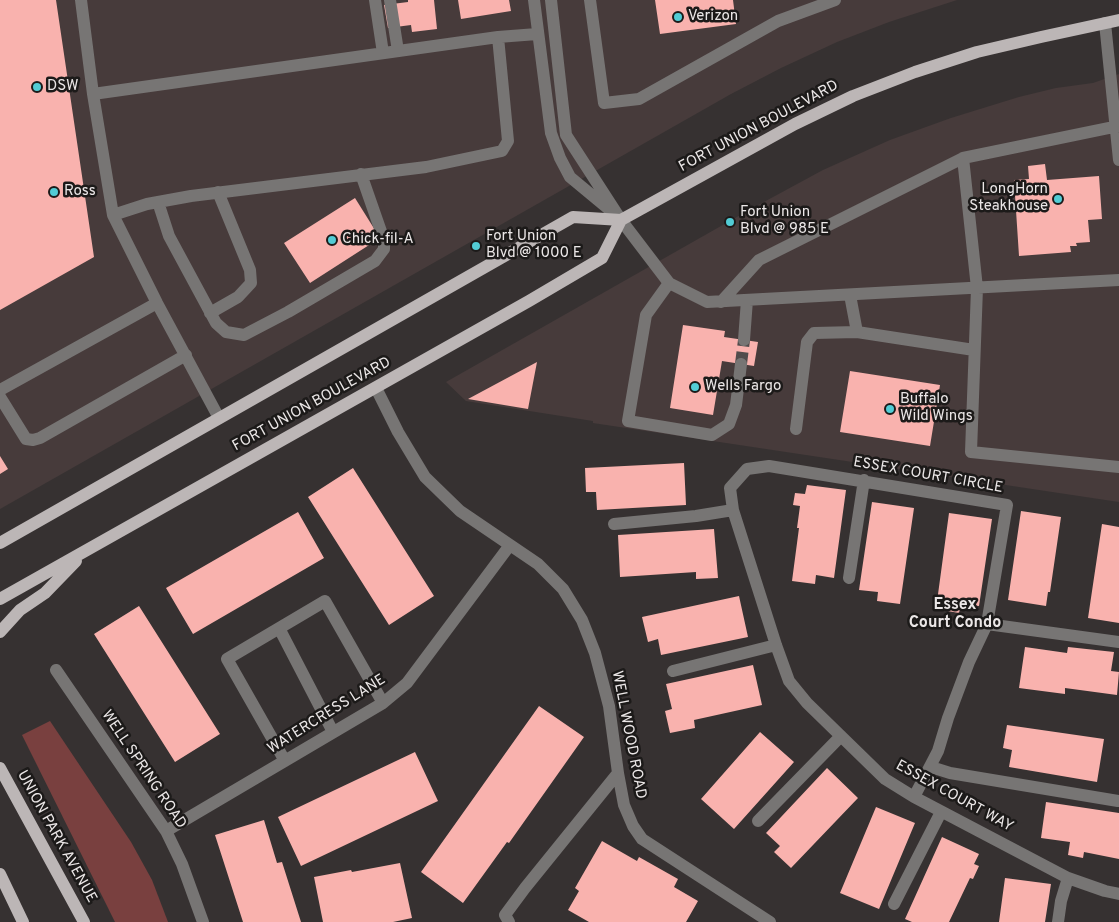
<!DOCTYPE html>
<style>
body{margin:0}
canvas{display:block;background:#363131}
</style>
<canvas width="1119" height="922"></canvas>
<script>
const ctx = document.querySelector('canvas').getContext('2d');
ctx.lineJoin = 'round';
function fillPath(path, color) {
  ctx.fillStyle = color;
  ctx.fill(path, 'evenodd');
}
function strokePath(path, color, width, dash) {
  ctx.strokeStyle = color;
  ctx.lineWidth = width;
  ctx.lineCap = dash ? 'butt' : 'round';
  ctx.setLineDash(dash || []);
  ctx.stroke(path);
}
function label(font, color, halo, rows, align = 'center') {
  ctx.font = font + ' Overpass,sans-serif';
  ctx.lineWidth = 5;
  ctx.setLineDash([]);
  ctx.textBaseline = 'middle';
  ctx.strokeStyle = halo;
  ctx.fillStyle = color;
  for (const [text, x, y, turn = 0] of rows) {
    ctx.save();
    ctx.translate(x, y);
    ctx.rotate((+turn || 0) * Math.PI / 180);
    ctx.textAlign = isNaN(turn) ? turn : align;
    if (halo) ctx.strokeText(text, 0, 0);
    ctx.fillText(text, 0, 0);
    ctx.restore();
  }
}
fillPath(new Path2D(`
 M0 0H957L889 22 837 42 781 68 731 94 0 509Z
 M1119 74V502L593 423V421L466 401 446 382 751 209 823 170 890 140 951 118 1019 97 1056 88 1093 83Z`), '#473b3b');
fillPath(new Path2D(`
 M50 721 131 842 152 880 168 922H115L22 735Z`), '#79403f');
fillPath(new Path2D(`
 M0 0H56L94 257 0 310Z
 M408 0H434L437 29 412 32 411 25 388 28 384 5 408 2Z
 M458 0H509L511 11 461 19Z
 M655 0H733L736 24 660 34Z
 M1045 164 1047 180 1099 176 1102 219 1088 220 1090 242 1076 243 1077 246H1070L1071 252 1019 256 1014 180 1029 179 1028 166Z
 M355 198 380 238 310 283 284 243Z
 M683 325 725 331 724 337 758 342 754 366 722 361 713 415 670 408Z
 M537 362 528 409 468 399Z
 M850 371 940 385 930 446 840 432Z
 M0 456 8 469 0 474Z
 M684 463 686 505 597 510 596 492H586L585 468Z
 M353 468 434 596 389 625 308 497Z
 M807 485 846 490 834 578 816 575 815 584 792 581 799 528H797L800 506 793 505 795 493 805 494Z
 M872 502 914 508 900 604 877 601 878 592 859 590Z
 M1021 511 1061 517 1050 592H1048L1046 606 1008 600Z
 M298 512 324 558 193 634 166 588Z
 M949 513 992 519 979 606 961 604 959 613 936 609Z
 M1102 524 1119 527V623L1088 618Z
 M714 529 718 578 696 579V572L620 577 618 535Z
 M739 596 748 637 661 655 658 639 648 642 642 617Z
 M139 606 220 734 175 762 94 634Z
 M1025 647 1067 653 1068 647 1114 652 1111 671 1119 672 1117 695 1065 688V694L1019 688Z
 M753 665 762 705 694 720 695 728 670 733 665 711 672 709 666 684Z
 M539 706 584 737 509 843 507 842 463 903 421 872Z
 M1007 725 1104 739 1097 782 1009 767 1012 750 1003 748Z
 M760 732 794 762 734 829 701 799Z
 M415 752 438 801 301 866 278 817Z
 M827 768 858 798 791 868 774 852 780 846 766 833Z
 M1046 802 1119 813V859L1084 852 1083 858 1068 855 1070 842 1041 838Z
 M876 807 915 823 879 909 840 893Z
 M264 820 277 863 282 862 301 922H243L215 835Z
 M942 837 979 854 974 864 979 866 973 879 970 878 949 922H912L905 919Z
 M602 841 637 861 639 857 678 879 674 887 698 901 686 922H589L568 910 579 891 575 888Z
 M400 863 412 918 393 922H323L314 877 351 870 352 872Z
 M1005 878 1051 884 1045 922H999Z`), '#f9b2ae');
strokePath(new Path2D(`
 M741 364 744 340`), '#514c4c', 12, [12, 6]);
strokePath(new Path2D(`
 M81 0 93 94 113 215 157 303 219 418
 M375 0 383 53
 M390 0 398 51
 M534 0 551 133 560 158 570 177 611 211
 M551 0 566 135 621 220 669 283 707 302 1119 280
 M590 0 604 103 639 99 778 21 835 0
 M1105 23 1119 160
 M93 94 498 37 537 34
 M1119 126 963 158 977 288 971 452 1119 467
 M158 202 169 236 216 323 226 332 244 335 288 312 375 261 384 249V240L361 174
 M113 215 147 204 191 196 426 167 502 151 508 141 498 37
 M669 283 646 315 628 421 712 435 729 424 736 405 741 364
 M850 295 857 332 974 350
 M721 302 759 260 963 158
 M210 313 238 297 251 283 250 270 218 192
 M744 340 747 300
 M376 388 398 432 425 477 460 511 538 564 563 589 582 620 595 653 609 706 618 773 624 805 633 826 642 839 770 922
 M0 390 157 303
 M0 397 26 439 33 440 40 438 186 355
 M796 429 807 342 814 333 857 332
 M614 524 696 516 733 510
 M849 578 864 480
 M987 624 1119 642
 M279 628 333 732
 M56 670 166 831 182 864 203 922
 M673 671 776 645
 M285 761 227 659 325 601 383 703
 M931 767 950 773 1118 801
 M914 797 938 751 948 718 969 662 987 624 1007 505 769 466 747 469 730 488 733 510 776 645 789 681 807 703 885 779 914 797 1068 878 1105 891 1119 894
 M758 821 841 736
 M166 831 383 703 407 683 510 545
 M894 904 941 812
 M509 922 505 915 525 888 618 773
 M1058 922 1061 901 1068 878`), '#777574', 12);
strokePath(new Path2D(`
 M0 543 573 217 621 220 795 124 853 96 915 72 977 52 1041 37 1119 20
 M0 599 529 301 602 258 621 220
 M0 632 20 610 45 593 76 561
 M0 768 84 922
 M0 874 23 922`), '#bcb6b6', 12);
for (const [x, y, r, color] of [
 [678,17,5,"#52ccd5"],
 [37,87,5,"#52ccd5"],
 [54,192,5,"#52ccd5"],
 [1058,199,5,"#52ccd5"],
 [730,222,5,"#52ccd5"],
 [332,240,5,"#52ccd5"],
 [476,246,5,"#52ccd5"],
 [695,387,5,"#52ccd5"],
 [890,409,5,"#52ccd5"]
]) {
  const dot = new Path2D();
  dot.arc(x, y, r, 0, 2 * Math.PI);
  ctx.fillStyle = color;
  ctx.fill(dot);
  strokePath(dot, '#1c1a19', 2);
}
label('15px', '#ebe7e7', '#1c1a19', [
 ["Verizon",688,17],
 ["DSW",47,87],
 ["LongHorn",1048,190,"right"],
 ["Steakhouse",1048,207,"right"],
 ["Ross",64,192],
 ["Fort Union",740,213],
 ["Blvd @ 985 E",740,230],
 ["Fort Union",486,237],
 ["Blvd @ 1000 E",486,254],
 ["Chick-fil-A",342,240],
 ["Wells Fargo",705,387],
 ["Buffalo",900,400],
 ["Wild Wings",900,417]
], 'left');
label('15px', '#ebe7e7', '#1c1a19', [
 ["FORT UNION BOULEVARD",759,127,-28],
 ["FORT UNION BOULEVARD",312,405,-29],
 ["ESSEX COURT CIRCLE",928,476,10],
 ["WATERCRESS LANE",327,715,-32],
 ["WELL WOOD ROAD",628,735,79],
 ["WELL SPRING ROAD",143,770,56],
 ["ESSEX COURT WAY",954,797,29],
 ["UNION PARK AVENUE",56,837,61]
]);
label('bold 16px', '#ebe7e7', '#1c1a19', [
 ["Essex",955,606],
 ["Court Condo",955,624]
]);
</script>
